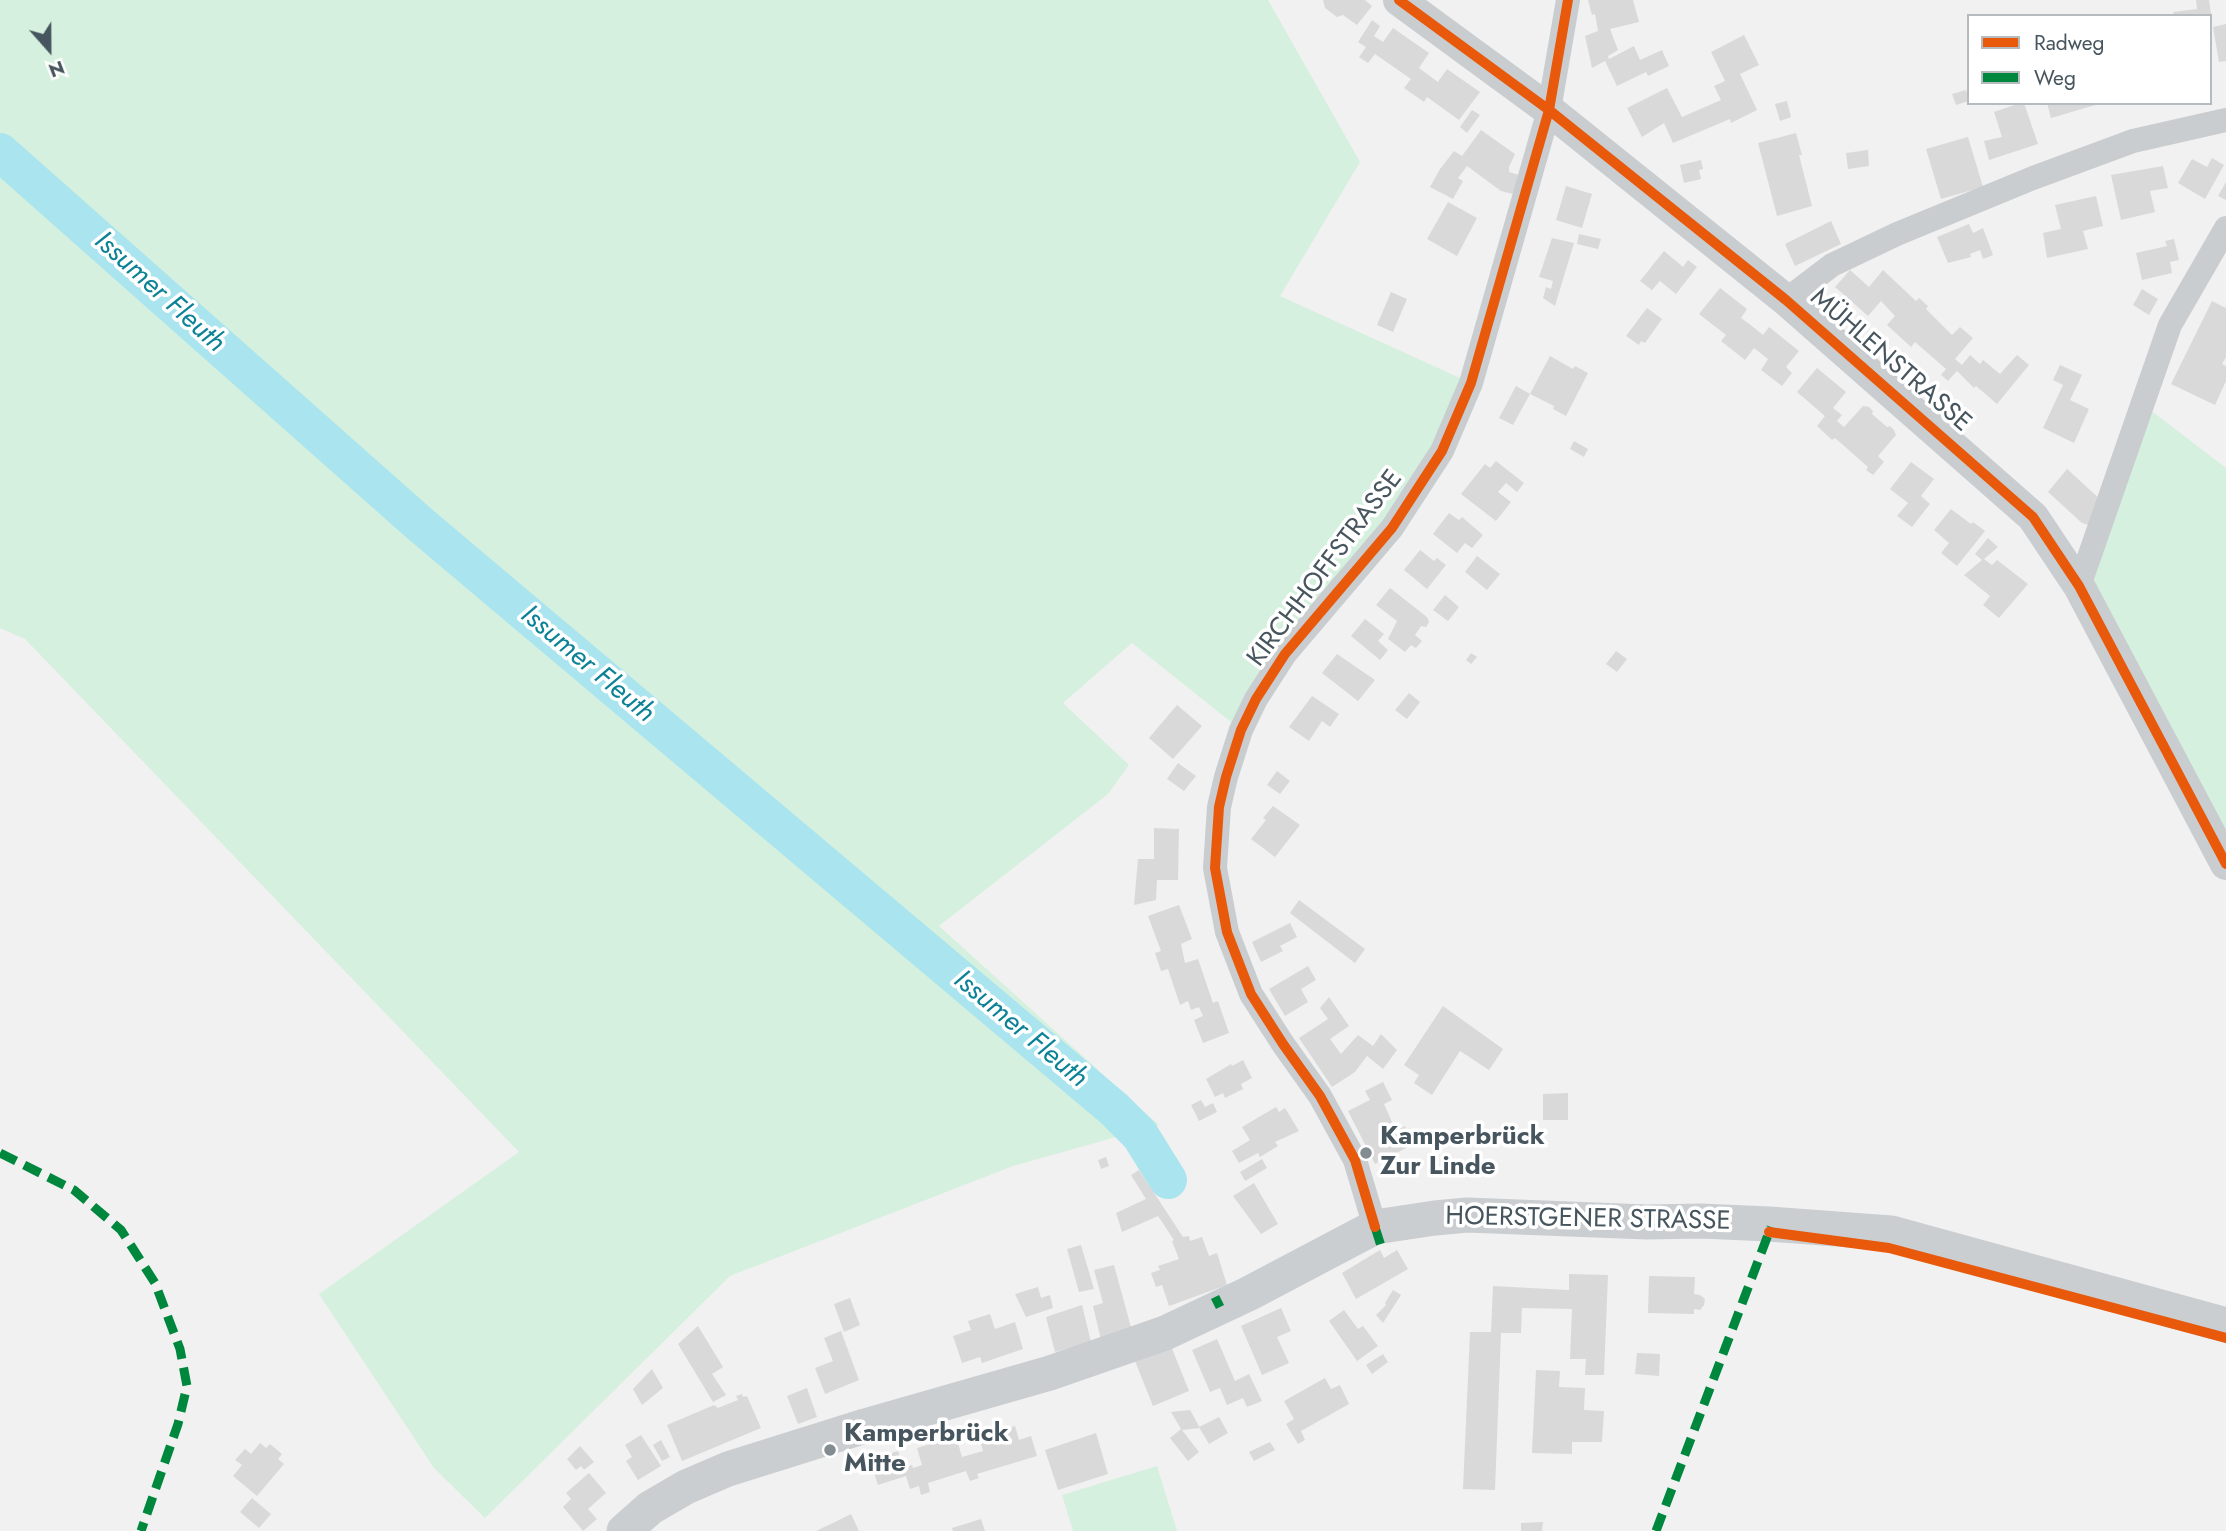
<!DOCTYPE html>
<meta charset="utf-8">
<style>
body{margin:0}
#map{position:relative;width:2226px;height:1531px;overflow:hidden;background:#f1f1f1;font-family:Jost,sans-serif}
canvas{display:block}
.legend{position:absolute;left:1967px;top:14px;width:245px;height:91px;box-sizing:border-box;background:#fff;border:2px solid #b5bbbf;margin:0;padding:9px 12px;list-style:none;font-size:21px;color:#47555e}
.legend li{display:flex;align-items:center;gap:14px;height:35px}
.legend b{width:35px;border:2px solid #b5bbbf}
.north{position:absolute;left:14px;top:14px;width:70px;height:70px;-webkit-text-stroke:5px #fff;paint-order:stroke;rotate:159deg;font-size:19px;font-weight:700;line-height:28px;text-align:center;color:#47555e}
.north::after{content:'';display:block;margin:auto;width:24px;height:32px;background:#47555e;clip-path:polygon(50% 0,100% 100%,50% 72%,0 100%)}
</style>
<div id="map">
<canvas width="2226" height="1531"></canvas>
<ul class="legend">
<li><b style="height:9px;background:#e8590c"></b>Radweg</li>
<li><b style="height:9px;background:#00873e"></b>Weg</li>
</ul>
<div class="north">N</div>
</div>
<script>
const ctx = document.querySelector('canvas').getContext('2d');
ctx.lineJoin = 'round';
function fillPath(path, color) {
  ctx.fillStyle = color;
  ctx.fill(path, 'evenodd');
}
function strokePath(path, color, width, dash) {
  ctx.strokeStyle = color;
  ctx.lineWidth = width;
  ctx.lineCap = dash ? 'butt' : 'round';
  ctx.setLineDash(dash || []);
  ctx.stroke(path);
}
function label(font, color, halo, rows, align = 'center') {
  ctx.font = font + ' Jost,sans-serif';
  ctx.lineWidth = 7;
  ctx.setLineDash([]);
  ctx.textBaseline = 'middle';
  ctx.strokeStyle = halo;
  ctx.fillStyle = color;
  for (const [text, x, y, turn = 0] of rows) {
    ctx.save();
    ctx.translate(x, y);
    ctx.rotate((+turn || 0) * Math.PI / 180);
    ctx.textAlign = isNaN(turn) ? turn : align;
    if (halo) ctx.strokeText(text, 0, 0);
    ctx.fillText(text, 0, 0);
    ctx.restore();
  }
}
fillPath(new Path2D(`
 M0 0H1268L1360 162 1280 296 1471 383 1442 451 1241 730 1132 643 1063 703 1129 765 1108 794 939 926 1159 1125 1013 1166 730 1276 485 1518 434 1468 319 1294 519 1152 25 639 0 628Z
 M2136 399 2226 468V864L2079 586Z
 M1157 1466 1177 1531H1073L1062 1495Z`), '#d5f0de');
strokePath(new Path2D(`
 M0 152 421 525 1114 1109 1140 1135 1168 1180`), '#aae4ef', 38);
fillPath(new Path2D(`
 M1323 0H1365L1372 6 1357 25 1343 15 1337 17 1325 8Z
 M1588 0H1633L1639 22 1610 29 1618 50 1608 56 1609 59 1634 46 1640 60 1662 50 1669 66 1648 76 1646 72 1617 86 1605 61 1592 68 1585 36 1598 31 1595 14 1592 15Z
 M2196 0H2209L2211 14 2174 16 2173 12 2197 9Z
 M1372 20 1380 26 1374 36 1383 42 1393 28 1429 53 1419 68 1438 82 1447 69 1480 92 1459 120 1427 97 1424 102 1404 88 1411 79 1375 54 1368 63 1359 57 1366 47 1358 42Z
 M2226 24V61L2219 62 2213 27Z
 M1744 35 1759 65 1740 74 1757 110 1731 123 1730 119 1673 143 1664 123 1642 137 1627 108 1667 88 1682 117 1721 100 1714 86 1725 81 1711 52Z
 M1966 90 1969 101 1956 105 1952 94Z
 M1787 101 1791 117 1780 121 1775 104Z
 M2020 103H2024L2038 144 1989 160 1984 141 2002 137 1994 112Z
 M2047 103H2099V104L2051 118Z
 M1472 110 1480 115 1467 133 1460 127Z
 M1481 130 1515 154 1509 167V172L1519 175 1513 194 1501 191 1467 166 1458 178 1463 181 1453 199 1430 187 1440 169 1454 151 1462 156Z
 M1796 133 1802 155H1799L1812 206 1777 216 1758 143Z
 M1968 137 1983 187 1941 199 1926 149Z
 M1868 150 1869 166 1848 169 1846 153Z
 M2212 158 2224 165 2205 199 2178 183 2192 159 2207 167Z
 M1701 160 1703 169 1699 170 1701 179 1684 183 1680 165Z
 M2163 166 2168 188 2150 191 2155 212 2121 220 2111 175Z
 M2226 182V200L2218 196Z
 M1566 186 1592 194 1582 228 1556 220Z
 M2096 196 2103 226 2083 231 2088 249 2047 258 2043 233 2061 229 2055 205Z
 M1448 202 1477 218 1457 256 1427 239Z
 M1831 221 1841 244 1795 266 1785 244Z
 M1969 224 1973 233 1983 228 1993 255 1983 259 1980 250 1970 254 1971 257 1948 263 1937 237Z
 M1579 234 1601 239 1598 249 1577 244Z
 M1552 238 1574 243 1555 306 1543 298 1546 287 1551 289 1553 281 1539 277Z
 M2174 239 2179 260 2170 262 2172 273 2142 280 2136 253 2167 246 2165 241Z
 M1664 251 1683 267 1688 260 1697 267 1676 294 1660 281 1652 290 1640 281Z
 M1850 270 1869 287 1883 270 1916 301 1919 298 1928 306 1926 309 1952 335 1960 327 1973 338 1955 359 1962 365 1970 355 1980 364 1983 360 2000 374 2017 355 2029 365 1997 404 1976 386 1974 388 1957 371 1948 381 1941 375 1946 369 1915 342 1911 347 1887 325 1895 316 1881 301 1868 316 1835 287Z
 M1720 288 1747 309 1741 318 1748 323 1763 335 1769 327 1799 351 1786 367 1792 373 1782 386 1761 370 1768 359 1754 348 1745 360 1721 341 1726 335 1699 314Z
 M2142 289 2158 299 2149 315 2133 305Z
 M1391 292 1407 299 1393 332 1377 325Z
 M2212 301 2226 308V357L2222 364 2226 366V381L2215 405 2171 384Z
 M1647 308 1662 319 1645 343 1641 341 1639 345 1626 336Z
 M1550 356 1573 369 1575 366 1588 373 1566 416 1553 409 1554 406 1530 394 1513 425 1499 418 1516 386 1530 394Z
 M2060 365 2082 375 2070 400 2089 409 2074 443 2043 428 2063 385 2053 380Z
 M1817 368 1846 392 1833 408 1842 415 1837 421 1844 427 1863 406 1869 407 1873 411 1872 414 1887 427 1890 426 1894 430 1896 435 1878 456 1884 462 1873 475 1866 470 1868 467 1835 438 1832 440 1817 426 1825 416 1797 392Z
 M1574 441 1588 449 1584 457 1570 449Z
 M1496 461 1524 483 1517 492 1506 483 1498 492 1511 502 1496 521 1461 494 1485 464 1490 468Z
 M1911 462 1934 479 1921 496 1930 504 1912 527 1897 516 1908 503 1890 489Z
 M2067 469 2101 500 2092 526 2082 523 2048 492Z
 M1951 509 1971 524 1973 522 1985 531 1957 566 1941 553 1949 543 1934 530Z
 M1449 513 1459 520 1462 517 1483 535 1472 548 1465 543 1457 553 1433 534Z
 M1988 538 1998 547 1984 559 1992 565 1997 560 2028 584 1999 618 1983 605 1990 596 1964 575 1982 560 1975 554Z
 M1420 550 1434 561 1437 558 1446 565 1427 589 1404 570Z
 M1477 556 1500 574 1487 590 1465 572Z
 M1390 588 1427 617 1429 622 1426 627 1421 626 1415 635 1422 641 1416 648 1411 645 1405 652 1388 639 1397 621 1376 605Z
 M1445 595 1459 607 1448 621 1433 610Z
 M1365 619 1384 634 1378 641 1388 650 1380 660 1351 636Z
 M1616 651 1627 659 1617 672 1606 664Z
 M1471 653 1477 657 1471 664 1466 660Z
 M1337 654 1375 680 1358 701 1322 673Z
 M1409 693 1420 702 1407 719 1395 710Z
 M1312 696 1339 714 1330 727 1322 721 1309 741 1289 727Z
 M1177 705 1202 726 1173 759 1149 738Z
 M1178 763 1196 776 1184 791 1167 779Z
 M1277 771 1290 781 1280 794 1267 785Z
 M1273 806 1300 825 1275 857 1251 839 1266 820 1263 818Z
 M1154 828 1179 829 1178 880H1157L1156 900 1134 905 1138 859H1154Z
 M1299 900 1365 949 1355 963 1290 913Z
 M1179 905 1192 939 1181 944 1185 963 1198 959 1213 1003 1218 1001 1229 1033 1203 1043 1194 1020 1203 1016 1199 1007 1191 1010 1188 1001 1180 1005 1168 969 1161 971 1155 953 1161 951 1148 916Z
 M1290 923 1297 937 1280 946 1283 951 1261 962 1252 942Z
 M1308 966 1316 980 1301 989 1308 1002 1285 1016 1269 989Z
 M1329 997 1349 1026 1330 1039 1341 1054 1358 1035 1373 1046 1381 1034 1397 1050 1383 1069 1367 1056 1355 1072 1332 1087 1299 1038 1328 1019 1320 1008Z
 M1443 1006 1503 1049 1489 1070 1460 1051 1432 1095 1414 1083 1419 1075 1404 1065Z
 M1243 1060 1252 1078 1241 1084 1243 1089 1225 1098 1223 1093 1215 1097 1206 1079 1231 1064 1232 1066Z
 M1383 1082 1392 1100 1384 1104 1396 1131 1405 1126 1414 1144 1375 1164 1348 1111 1370 1100 1365 1091Z
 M1568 1093V1120H1543V1094Z
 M1201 1100 1205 1107 1213 1103 1217 1112 1199 1121 1191 1105Z
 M1276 1107 1279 1112 1285 1108 1299 1131 1275 1142 1278 1146 1260 1157 1258 1153 1239 1163 1232 1151 1250 1140 1242 1127Z
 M1106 1157 1109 1166 1101 1169 1098 1160Z
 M1262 1159 1267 1168 1245 1181 1240 1172Z
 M1139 1170 1183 1237 1189 1236 1190 1241 1202 1237 1209 1256 1217 1253 1227 1285 1169 1306 1162 1285 1156 1287 1151 1273 1160 1270 1158 1266 1179 1259 1172 1241 1174 1240 1158 1216 1122 1232 1116 1213 1146 1199 1131 1175Z
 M1254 1183 1278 1224 1261 1234 1233 1196Z
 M1081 1245 1094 1289 1079 1292 1067 1249Z
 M1380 1250 1384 1258 1397 1250 1408 1269 1356 1299 1342 1273Z
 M1114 1265 1132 1331 1101 1340 1093 1306 1103 1303 1094 1270Z
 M1569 1274 1608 1275 1604 1375H1585L1586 1359H1570L1572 1309 1522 1308 1521 1333H1501L1495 1490 1463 1489 1470 1332H1491L1493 1286 1569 1290Z
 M1649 1276 1695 1277 1694 1294 1700 1295 1705 1299 1704 1305 1700 1310 1694 1309V1314L1648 1313Z
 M1038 1287 1041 1298 1050 1295 1053 1308 1026 1317 1015 1294Z
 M1393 1290 1401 1295 1383 1323 1376 1315 1386 1305 1385 1303Z
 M850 1298 860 1325 844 1332 834 1304Z
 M1082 1305 1091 1342 1055 1352 1046 1317Z
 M1281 1308 1291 1331 1277 1337 1289 1363 1262 1375 1241 1326Z
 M1344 1310 1358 1329 1363 1326 1378 1346 1357 1361 1329 1321Z
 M990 1314 995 1329 1015 1322 1023 1349 982 1363 980 1357 962 1363 953 1336 971 1330 968 1321Z
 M698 1326 723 1367 712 1374 726 1395 713 1402 678 1344Z
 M841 1331 859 1380 825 1394 815 1368 833 1361 824 1338Z
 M1217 1339 1235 1381 1249 1374 1262 1401 1247 1407 1243 1398 1227 1405 1220 1388 1210 1392 1192 1350Z
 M1171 1346 1189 1391 1153 1406 1135 1361Z
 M1637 1353 1660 1354 1659 1376 1635 1374Z
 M1383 1354 1388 1362 1372 1374 1366 1365Z
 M652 1369 663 1388 642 1405 633 1389Z
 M1536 1370 1560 1371 1559 1387 1585 1388 1584 1410 1604 1411 1602 1442H1572V1454L1532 1453Z
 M1325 1378 1331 1389 1340 1385 1349 1404 1301 1431 1305 1440 1298 1444 1286 1424 1294 1419 1284 1401Z
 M807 1388 817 1417 798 1424 787 1396Z
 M742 1394 743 1397 747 1396 761 1428 682 1461 667 1425 714 1405 718 1408 738 1400 736 1396Z
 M1190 1410 1200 1428 1182 1430 1199 1452 1188 1461 1170 1438 1181 1429 1171 1412Z
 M1219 1417 1228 1433 1209 1444 1199 1427Z
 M1015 1426 1019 1440 1031 1436 1037 1456 977 1474 979 1478 970 1481 966 1471 928 1483 930 1492 921 1495 919 1486 910 1489 906 1476 878 1485 870 1460 898 1451 904 1468 912 1465 913 1468 922 1465 917 1448 956 1436 962 1457 983 1451 979 1437Z
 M1096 1433 1108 1474 1058 1490 1045 1450Z
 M641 1435 661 1466 638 1480 626 1461 632 1457 625 1445Z
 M661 1440 670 1457 662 1461 653 1445Z
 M1270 1442 1275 1450 1254 1461 1249 1452Z
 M260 1443 266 1448 270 1444 282 1454 278 1459 284 1464 257 1496 233 1476 242 1465 235 1460 245 1449 251 1454Z
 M580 1446 594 1462 584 1470 581 1466 576 1470 567 1459Z
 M589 1473 606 1493 588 1509 597 1519 583 1531 563 1507 571 1499 566 1493Z
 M252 1498 271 1514 259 1528 240 1512Z
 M851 1514 859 1531H816L837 1521Z
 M981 1519 985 1531H953L952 1528Z
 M1543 1522 1542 1531H1521V1523Z`), '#d9d9da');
strokePath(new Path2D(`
 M1786 300 1832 265 1897 234 2033 178 2133 141 2226 120
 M2079 586 2170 325 2226 228
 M1375 1227 1355 1160 1320 1096 1283 1044 1251 994 1227 932 1215 868 1219 807 1226 777 1241 730 1256 699 1285 654 1392 528 1442 451 1471 383 1549 110 1568 0`), '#cacdcf', 24);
strokePath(new Path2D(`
 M1399 0 1549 110 1786 300 2033 517 2079 586 2226 864`), '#cacdcf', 32);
strokePath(new Path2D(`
 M624 1531 650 1508 686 1487 728 1469 865 1426 1050 1373 1165 1333 1248 1294 1375 1227 1435 1218 1467 1215 1647 1222 1701 1221 1769 1224 1891 1233 2226 1325`), '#caced1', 35);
strokePath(new Path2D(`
 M0 1153 74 1190 121 1230 155 1283 180 1349 187 1386 178 1424 141 1531
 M1375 1227 1381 1246
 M1215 1297 1220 1307
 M1656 1531 1771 1227`), '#00873e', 9, [18, 9]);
strokePath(new Path2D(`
 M1399 0 1549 110 1786 300 2033 517 2079 586 2226 864
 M1375 1227 1355 1160 1320 1096 1283 1044 1251 994 1227 932 1215 868 1219 807 1226 777 1241 730 1256 699 1285 654 1392 528 1442 451 1471 383 1549 110 1568 0
 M1769 1232 1889 1248 2226 1338`), '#e8590c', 10);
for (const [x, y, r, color] of [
 [1366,1153,7,"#828c91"],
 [830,1450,7,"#828c91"]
]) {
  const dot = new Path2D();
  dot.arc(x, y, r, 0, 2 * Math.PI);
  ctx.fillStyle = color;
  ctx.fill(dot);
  strokePath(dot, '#fff', 2.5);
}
label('26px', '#47555e', '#fff', [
 ["MÜHLENSTRASSE",1890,361,41],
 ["KIRCHHOFFSTRASSE",1326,569,-53],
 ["HOERSTGENER STRASSE",1588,1220,1]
]);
label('bold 26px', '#47555e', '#fff', [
 ["Kamperbrück",1380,1138],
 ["Zur Linde",1380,1168],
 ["Kamperbrück",844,1435],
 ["Mitte",844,1465]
], 'left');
label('italic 28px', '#0b8296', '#fff', [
 ["Issumer Fleuth",159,293,42],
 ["Issumer Fleuth",587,665,40],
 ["Issumer Fleuth",1020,1030,40]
]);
</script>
